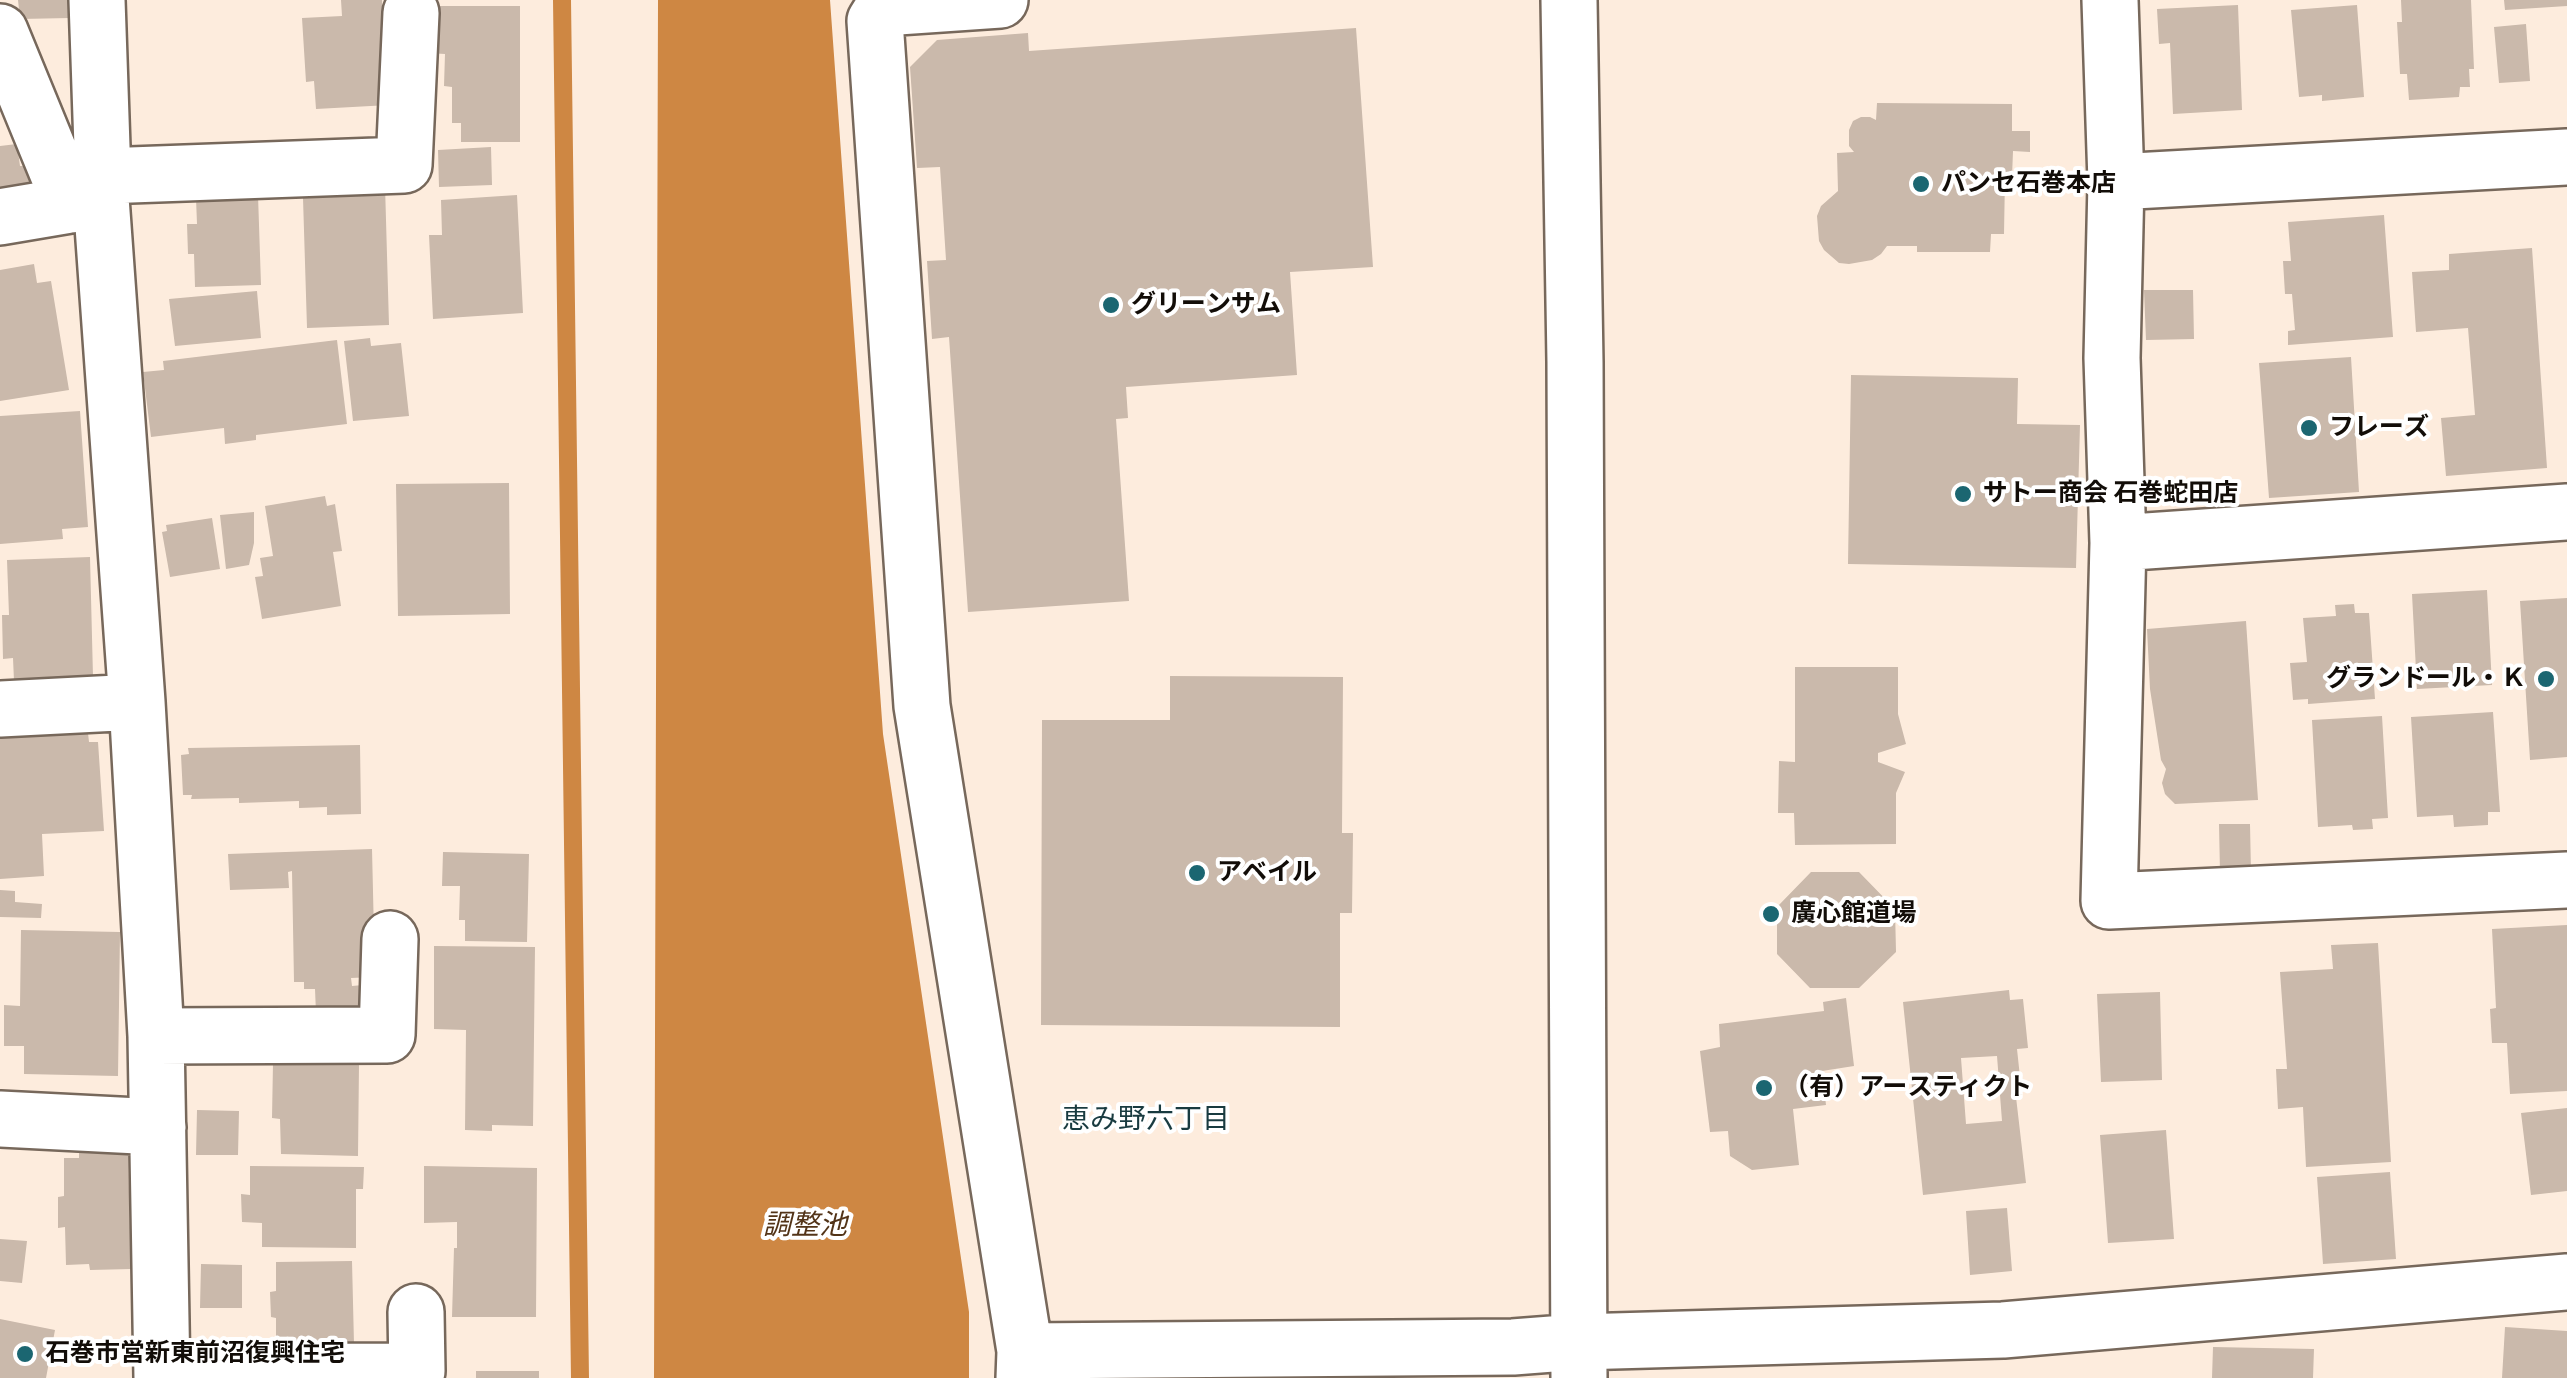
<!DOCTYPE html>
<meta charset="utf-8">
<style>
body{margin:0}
canvas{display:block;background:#fdecdd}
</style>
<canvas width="2567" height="1378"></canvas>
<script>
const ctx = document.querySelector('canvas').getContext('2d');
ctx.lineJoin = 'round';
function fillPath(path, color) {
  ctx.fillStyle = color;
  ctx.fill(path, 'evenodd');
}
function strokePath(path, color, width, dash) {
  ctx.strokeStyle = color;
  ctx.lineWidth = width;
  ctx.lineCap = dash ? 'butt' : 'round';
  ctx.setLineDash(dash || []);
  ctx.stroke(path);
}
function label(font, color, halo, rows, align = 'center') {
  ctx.font = font + ' Rubik,"Noto Sans JP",sans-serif';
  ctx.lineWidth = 8;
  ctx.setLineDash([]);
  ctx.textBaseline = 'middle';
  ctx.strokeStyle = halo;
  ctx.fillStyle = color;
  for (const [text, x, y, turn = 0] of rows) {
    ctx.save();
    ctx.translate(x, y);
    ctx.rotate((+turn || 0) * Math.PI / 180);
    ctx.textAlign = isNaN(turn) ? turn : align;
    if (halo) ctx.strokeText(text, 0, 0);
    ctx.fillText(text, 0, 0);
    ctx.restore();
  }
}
fillPath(new Path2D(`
 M658 0H830L883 734 969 1312V1378H654Z`), '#ce8743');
strokePath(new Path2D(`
 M562 0 580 1378`), '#ce8743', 18);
fillPath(new Path2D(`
 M18 0H70V18L20 19Z
 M341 0H382L389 105 316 109 314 81 306 82 302 18 342 16Z
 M2401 0H2471L2474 69H2469L2470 87H2460L2459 97 2409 100 2407 74H2400L2397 22H2402Z
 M2504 0H2567V6L2505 10Z
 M2238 5 2242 110 2173 114 2170 43 2159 44 2157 9Z
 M2357 5 2364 97 2322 101V95L2299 97 2291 10Z
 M428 6H520V142H461V123H452V87L444 86 445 54 428 53Z
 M2526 24 2530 81 2499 83 2494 27Z
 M1356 28 1373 267 1290 272 1297 375 1126 387 1128 418 1116 419 1129 601 968 612 949 337 932 339 927 261 946 260 940 167 917 168 910 67 937 40 1028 33 1029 51Z
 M1877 103 2012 104V131H2030V152L2013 151 2012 177H2005L2004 234H1991L1990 252H1917V246H1887L1881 254 1872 260 1849 264 1839 263 1824 250 1819 241 1817 216 1821 206 1838 191 1837 153 1854 152 1849 146V130L1853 121 1861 117H1870L1876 120Z
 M17 144 20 166H28L30 187 0 191V146Z
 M491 147 492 185 439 187 438 150Z
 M360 185H385L389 325 307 328 303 198 361 196Z
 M258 195 261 285 195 287 194 254H188L187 224H197L196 198Z
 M517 195 523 313 433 319 429 235H442L441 200Z
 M2384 215 2393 337 2288 345V331L2295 330 2292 294H2285L2283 261H2291L2288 222Z
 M2532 248 2547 468 2446 476 2441 418 2475 415 2468 328 2416 332 2412 272 2449 270V254Z
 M34 264 37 283 51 281 69 390 0 401V270Z
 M2144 290H2193L2194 339 2146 340Z
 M257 291 261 338 175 346 169 299Z
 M370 338 371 346 401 343 409 416 353 421 344 341Z
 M337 340 347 424 256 435V440L225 444 224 428 151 437 143 372 164 370 163 361Z
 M2351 357 2359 492 2269 498 2259 363Z
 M1851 375 2018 378 2017 424 2080 425 2076 568 1848 564Z
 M80 411 88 527 62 529 63 539 0 544V416Z
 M509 483 510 614 398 616 396 484Z
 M325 496 327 506 335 504 342 551 333 552 341 606 262 619 255 577 263 576 260 558 273 556 265 506Z
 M254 512V543L249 565 226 569 220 515Z
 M212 518 220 569 170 577 162 532 167 531 166 525Z
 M90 557 93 677 14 681 13 658 3 659 2 615H9L7 560Z
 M2487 590 2492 685 2417 689 2412 594Z
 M2567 598V757L2530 760 2520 601Z
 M2354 604 2355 613H2369L2375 699 2308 704V699L2293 700 2290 663 2307 662 2303 618 2336 616 2335 605Z
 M2246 621 2258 800 2175 804 2165 794 2162 783 2166 769 2161 760 2150 689 2147 629Z
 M1795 667H1898V714L1906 744 1878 753V762L1905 772 1896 793V844L1795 845 1794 813H1778L1779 761 1795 762Z
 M1170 676 1343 677 1342 833H1353L1352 913H1340V1027L1041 1025 1042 720H1170Z
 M2493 712 2500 812H2488V825L2454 827 2453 815 2417 817 2411 717Z
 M2382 716 2388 818 2372 819 2373 829 2353 830 2352 825 2318 827 2312 720Z
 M83 725 82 733H88L89 742H98L104 831 42 834 44 876 0 879V738L58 735 57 727Z
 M360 745 361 814 327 815V807L299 808V801L239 803V798L191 799 192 795H183L181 755 189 754 188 748Z
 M2219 824H2250L2251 873H2220Z
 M372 849 375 977 351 978 352 986 374 984 375 1011 316 1013 315 989H304V982H294L292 871 288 872 289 888 230 890 228 854Z
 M443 852 529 854 527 942 465 941V920H459L460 886H442Z
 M1811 872H1859L1895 909 1896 952 1859 988H1810L1777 954V907Z
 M0 890 15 891V902L42 904 41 918 0 917Z
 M2567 925V1091L2510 1094 2507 1043H2492L2490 1009 2496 1008 2492 929Z
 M21 930 120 932 118 1076 24 1074V1046H4V1005L20 1006Z
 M2378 943 2391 1162 2306 1167 2303 1107 2278 1109 2276 1069H2287L2280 972 2333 969 2331 945Z
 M434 946 535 947 533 1126 492 1125V1131L465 1130 466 1030 434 1029Z
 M2009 990 2010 1000 2023 999 2028 1048 2017 1049 2022 1096 2016 1097 2026 1183 1923 1195 1903 1002ZM1997 1056 2002 1121 1966 1124 1961 1058Z
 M2160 992 2162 1080 2101 1082 2097 994Z
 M1846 998 1854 1066 1822 1071 1826 1105 1793 1109 1799 1165 1752 1170 1730 1156 1728 1131 1710 1132 1700 1051 1720 1047 1719 1024 1824 1011 1823 1002Z
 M273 1063 359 1064 358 1156 281 1154 280 1119 272 1118Z
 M2567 1108V1191L2531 1195 2521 1113Z
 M197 1110 239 1111 238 1155H196Z
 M2166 1130 2174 1239 2108 1243 2100 1135Z
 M79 1149H119V1154H128L131 1269 90 1270 89 1264 66 1265 65 1227 58 1228V1197L64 1196V1158H79Z
 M250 1166 364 1167 363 1189H356V1248L262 1247V1223L242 1222 241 1194 250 1195Z
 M424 1166 537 1168 536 1317H452L454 1248H457V1222L424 1223Z
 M2390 1172 2396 1259 2323 1264 2317 1177Z
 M2007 1208 2012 1271 1970 1275 1966 1211Z
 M0 1239 27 1241 22 1283 0 1281Z
 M352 1261 354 1344 276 1346V1318L271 1317 270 1292 276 1291V1262Z
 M201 1264 242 1265V1308H200Z
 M0 1319 55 1330 46 1378H0Z
 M2505 1327 2567 1331V1378H2502Z
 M2213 1347 2314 1349 2313 1378H2212Z
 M476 1371H539V1378H476Z`), '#cab9ab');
const minor = new Path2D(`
 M97 0 103 176 101 198 137 702 156 1036 162 1378
 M1000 0 883 8 875 21 922 706 1025 1351 1024 1378
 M1569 0 1575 362 1579 1378
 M2110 0 2116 182 2112 358 2118 543 2109 901 2567 880
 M0 32 71 205 101 198
 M103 176 404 165 411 13
 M2116 182 2567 157
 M0 217 71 205
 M2118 543 2567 512
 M0 709 137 702
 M156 1036 387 1035 390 939
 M0 1119 158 1127
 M1025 1351 1513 1347 1578 1342 2003 1330 2567 1282
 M162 1372 417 1371 416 1312`);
strokePath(minor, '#77685b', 60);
strokePath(minor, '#fff', 55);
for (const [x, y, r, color] of [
 [1921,184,10,"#1b6671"],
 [1111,305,10,"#1b6671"],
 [2309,428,10,"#1b6671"],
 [1963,494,10,"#1b6671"],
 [2546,679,10,"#1b6671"],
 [1197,873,10,"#1b6671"],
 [1771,914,10,"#1b6671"],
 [1764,1088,10,"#1b6671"],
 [25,1354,10,"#1b6671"]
]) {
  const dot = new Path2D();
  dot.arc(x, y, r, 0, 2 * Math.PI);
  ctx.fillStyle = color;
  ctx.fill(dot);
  strokePath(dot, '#fff', 4);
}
label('bold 25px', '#120d08', '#fff', [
 ["パンセ石巻本店",1941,184],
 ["グリーンサム",1131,305],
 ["フレーズ",2329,428],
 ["サトー商会 石巻蛇田店",1983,494],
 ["グランドール・Ｋ",2526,679,"right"],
 ["アベイル",1217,873],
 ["廣心館道場",1791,914],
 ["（有）アースティクト",1784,1088],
 ["石巻市営新東前沼復興住宅",45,1354]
], 'left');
label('28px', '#193b40', '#fff', [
 ["恵み野六丁目",1146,1120]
]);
label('italic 28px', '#533418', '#fff', [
 ["調整池",805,1226]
]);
</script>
